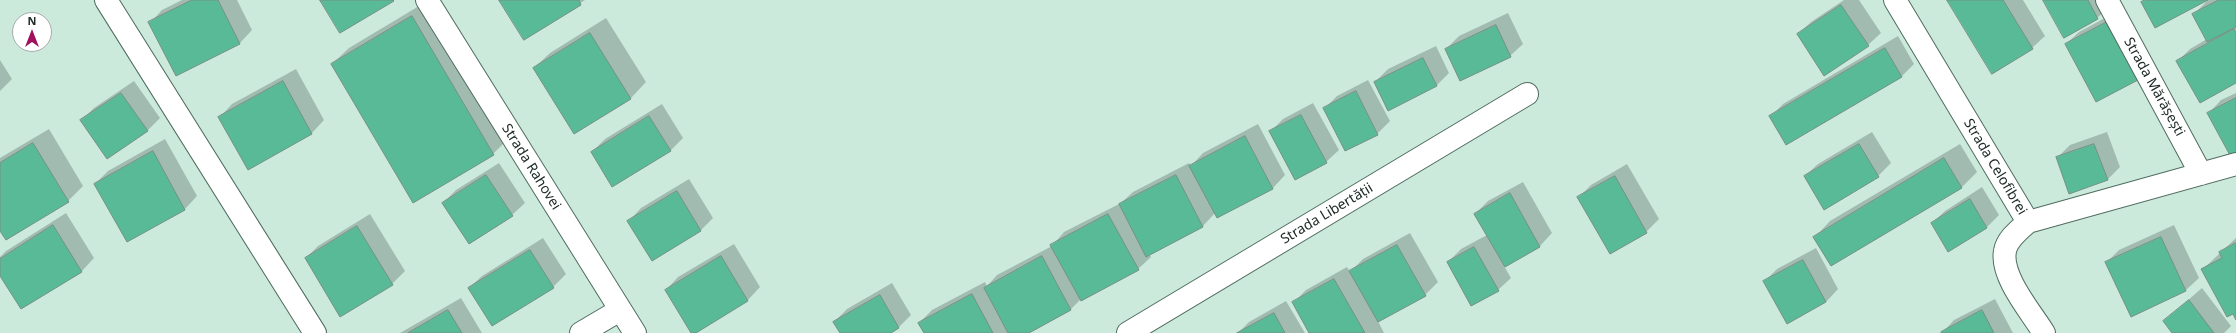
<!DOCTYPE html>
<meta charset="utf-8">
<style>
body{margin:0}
#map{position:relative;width:2236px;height:333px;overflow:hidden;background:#cbeadc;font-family:"Noto Sans",sans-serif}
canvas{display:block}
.north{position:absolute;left:12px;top:12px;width:40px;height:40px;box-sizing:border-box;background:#fff;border:1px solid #a6aba9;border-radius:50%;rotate:0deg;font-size:11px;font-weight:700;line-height:16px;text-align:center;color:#202c27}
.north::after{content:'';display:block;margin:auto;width:14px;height:18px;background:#9f115c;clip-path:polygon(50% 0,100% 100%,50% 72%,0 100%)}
</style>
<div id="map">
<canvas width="2236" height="333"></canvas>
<div class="north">N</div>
</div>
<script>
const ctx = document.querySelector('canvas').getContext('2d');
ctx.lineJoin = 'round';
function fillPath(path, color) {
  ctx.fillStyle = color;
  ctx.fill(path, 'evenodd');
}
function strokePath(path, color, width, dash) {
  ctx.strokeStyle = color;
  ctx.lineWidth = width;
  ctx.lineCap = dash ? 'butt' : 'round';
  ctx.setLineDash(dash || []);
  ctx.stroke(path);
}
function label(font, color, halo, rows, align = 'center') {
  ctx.font = font + ' "Noto Sans",sans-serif';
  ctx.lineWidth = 3;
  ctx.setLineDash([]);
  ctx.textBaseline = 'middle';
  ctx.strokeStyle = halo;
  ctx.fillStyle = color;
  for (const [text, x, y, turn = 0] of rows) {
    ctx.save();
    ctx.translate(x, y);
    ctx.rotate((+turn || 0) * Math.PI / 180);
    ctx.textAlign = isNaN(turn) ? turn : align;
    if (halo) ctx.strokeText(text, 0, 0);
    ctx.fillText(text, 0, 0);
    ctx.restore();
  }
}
fillPath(new Path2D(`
 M182 0H237L252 30 240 43 176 75 150 23 162 10Z
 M429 0 510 137 493 154 414 201 332 64 349 48Z
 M500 0H585L524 39Z
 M1844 0H1859L1881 33 1868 45 1798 34 1811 22Z
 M1948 0H2023L2045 36 2032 48Z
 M2044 0H2107L2110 6 2097 18Z
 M2208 0H2236V82L2178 61 2190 49 2207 39 2193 15Z
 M2120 10 2150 66 2066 44 2079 32Z
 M1508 13 1523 44 1510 56 1446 49 1459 36Z
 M606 18 646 82 631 98 575 133 534 68 550 53Z
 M1898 36 1914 64 1901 77 1771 116 1783 104Z
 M1436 46 1449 73 1437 85 1375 82 1388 69Z
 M0 60 12 79 0 91Z
 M296 69 324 120 312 133 248 168 220 117 232 104Z
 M1368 80 1390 121 1377 134 1325 108 1337 96Z
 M134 81 160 118 147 131 82 120 94 108Z
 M2236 93V156L2209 113 2221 100Z
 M1313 103 1339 150 1326 162 1270 132 1283 119Z
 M662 104 683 138 670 151 592 152 605 139Z
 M1258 124 1285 175 1273 188 1217 217 1215 213 1203 226 1149 254 1151 257 1138 269 1081 299 1071 309 1027 333H925L919 323 932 310 985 282 987 286 997 275 1052 246 1064 232 1121 203 1133 192 1189 163 1191 166 1203 153Z
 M49 129 83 186 68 201 0 229V158Z
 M1872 132 1891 163 1878 176 1824 208 1805 176 1818 164Z
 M2107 132 2120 167 2107 180 2057 158 2070 145Z
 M165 139 197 196 185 209 127 241 95 184 108 171Z
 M1960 144 1977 172 1962 187 1831 265 1815 237 1830 221Z
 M499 163 525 203 512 215 443 203 456 190Z
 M1627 164 1659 219 1646 232 1610 252 1579 197 1591 185Z
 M689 179 713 218 701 230 652 259 629 221 641 208Z
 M1523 182 1552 233 1540 246 1504 266 1511 278 1498 290 1448 262 1461 249 1487 235 1475 214 1488 201Z
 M1982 187 1999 215 1987 227 1949 250 1932 223 1945 211Z
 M66 213 94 258 82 271 22 308 0 274V257L6 251Z
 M370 214 405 271 392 284 306 258 318 246Z
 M2174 225 2199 278 2186 290 2131 316 2106 263 2119 250Z
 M1410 233 1438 282 1425 295 1378 321 1384 333H1310L1293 303 1306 290 1347 267 1350 272 1363 259Z
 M543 238 566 274 553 287 469 288 482 276Z
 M2236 238V317L2202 270Z
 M734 244 760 287 748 300 692 333 666 290 678 277Z
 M1816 248 1838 289 1826 302 1765 281 1777 269Z
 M892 283 911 315 899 327 889 333H841L834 322 847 309Z
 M2202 288 2231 326 2224 333H2173L2164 321Z
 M461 298 482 333H400Z
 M1995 299 2013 333H1942L1954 320Z
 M1286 301 1305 333H1238L1249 322Z`), '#0003');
const building = new Path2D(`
 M192 0H218L240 44 176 76 148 22Z
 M320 0H393L394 1 340 33Z
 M499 0H579L581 5 524 40Z
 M1947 0H2003L2033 49 1992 74Z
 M2043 0H2088L2098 19 2064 38Z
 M2145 0H2208L2155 28 2141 2Z
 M2219 0H2236V27L2207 42 2192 14Z
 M1841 5 1869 46 1824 76 1797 34Z
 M412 16 494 155 413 203 331 64Z
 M2107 22 2138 80 2096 102 2065 44Z
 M1496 25 1511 57 1460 81 1445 49Z
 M2234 29 2236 33V83L2200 103 2176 61Z
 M590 33 631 99 574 134 533 68Z
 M1885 48 1902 77 1786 145 1769 116Z
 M1423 58 1437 86 1388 111 1374 82Z
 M283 81 312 134 248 170 218 117Z
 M1356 91 1378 135 1345 151 1323 108Z
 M121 93 148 131 107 159 80 120Z
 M2236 98V157L2232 159 2207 113Z
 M1301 115 1327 163 1295 180 1269 131Z
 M649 116 671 151 612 187 591 152Z
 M1245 136 1273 189 1217 218 1189 166Z
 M33 143 69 202 6 240 0 231V163Z
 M1859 144 1879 177 1824 210 1804 176Z
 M2094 144 2108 180 2069 194 2056 157Z
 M153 151 185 210 127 242 94 184Z
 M1944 158 1962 188 1831 266 1813 237Z
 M486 175 513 216 469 244 442 203Z
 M1176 175 1203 227 1146 257 1119 204Z
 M1615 176 1647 233 1610 254 1577 197Z
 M677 191 701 231 652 261 627 221Z
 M1510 193 1540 247 1505 267 1474 214Z
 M1970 199 1987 228 1948 252 1931 223Z
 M1108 214 1139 270 1081 301 1050 245Z
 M53 225 82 272 21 309 0 276V259Z
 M357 226 393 285 340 317 305 258Z
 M2161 237 2186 291 2131 317 2105 262Z
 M2236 243V320L2233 314 2227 317 2201 269 2222 258 2219 252Z
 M1397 245 1426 296 1378 322 1349 271Z
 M1474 247 1499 291 1471 306 1447 262Z
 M530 250 554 288 492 326 468 288Z
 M721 256 748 301 696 333H691L665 290Z
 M1042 256 1071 310 1029 333H1008L984 288Z
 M1803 260 1826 302 1787 324 1763 281Z
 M1334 279 1365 333H1309L1292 302Z
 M972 294 993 333H924L918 323Z
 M880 295 899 328 891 333H840L833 322Z
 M2189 300 2214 333H2172L2163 321Z
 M448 310 462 333H408Z
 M1982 310 1994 333H1941V332Z
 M1274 313 1285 333H1237Z`);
fillPath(building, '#59ba97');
strokePath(building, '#749184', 1);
const street = new Path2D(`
 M106 0 315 333
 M427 0 635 333
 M1895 0 2028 222
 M2107 0 2201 174
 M581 333 620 310
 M1128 333 1527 94
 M2044 333C2031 312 2000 276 2005 251 2007 239 2019 230 2028 222L2236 164`);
strokePath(street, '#506c60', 24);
strokePath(street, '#fff', 22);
label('14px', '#202c27', '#fff', [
 ["Strada Mărășești",2154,87,61],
 ["Strada Rahovei",531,167,58],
 ["Strada Celofibrei",1995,167,59],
 ["Strada Libertății",1327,214,-31]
]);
</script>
